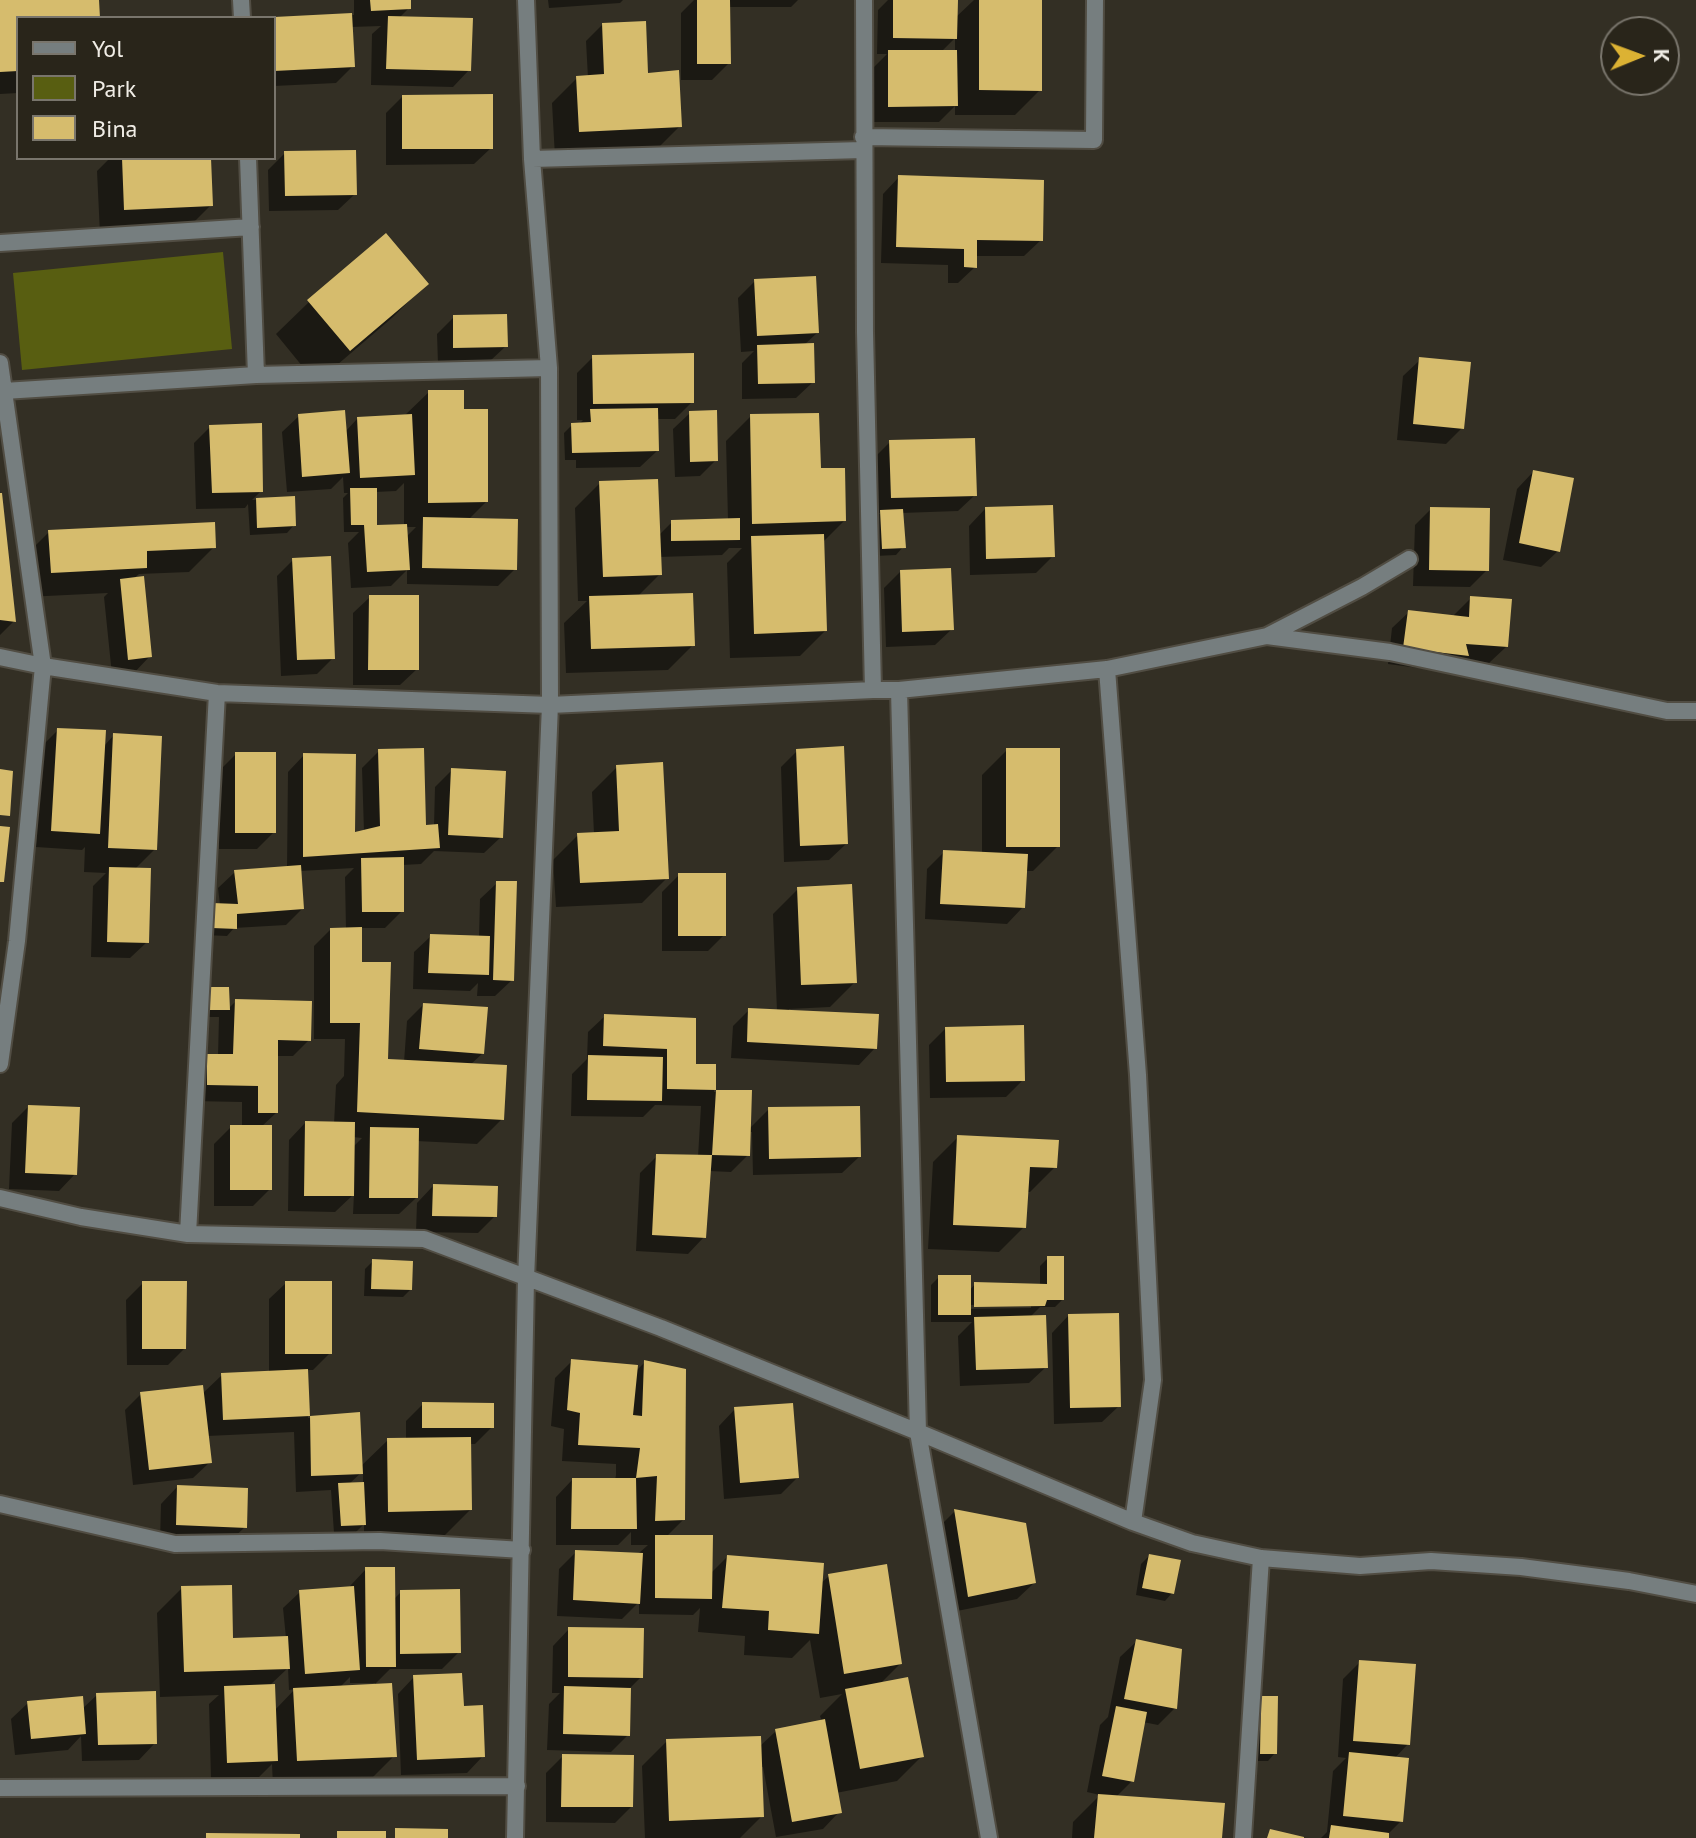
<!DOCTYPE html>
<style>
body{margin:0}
#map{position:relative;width:1696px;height:1838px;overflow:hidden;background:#332f24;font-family:"PT Sans",sans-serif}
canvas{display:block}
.legend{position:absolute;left:16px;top:16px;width:260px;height:144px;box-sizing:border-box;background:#29251a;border:2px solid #79756c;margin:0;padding:10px 14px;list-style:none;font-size:24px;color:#f0ede6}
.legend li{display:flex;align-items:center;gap:16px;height:40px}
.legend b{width:40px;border:2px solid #79756c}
.north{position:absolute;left:1600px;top:16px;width:80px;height:80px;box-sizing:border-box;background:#29251a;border:2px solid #79756c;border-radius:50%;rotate:89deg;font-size:22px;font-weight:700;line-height:32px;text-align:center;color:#f0ede6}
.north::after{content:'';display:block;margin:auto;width:28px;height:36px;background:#dcb233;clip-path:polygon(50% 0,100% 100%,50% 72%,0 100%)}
</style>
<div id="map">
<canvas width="1696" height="1838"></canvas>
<ul class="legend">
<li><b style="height:10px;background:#767e7f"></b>Yol</li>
<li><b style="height:22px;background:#585e11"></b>Park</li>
<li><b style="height:22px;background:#d6bc6d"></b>Bina</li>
</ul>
<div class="north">K</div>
</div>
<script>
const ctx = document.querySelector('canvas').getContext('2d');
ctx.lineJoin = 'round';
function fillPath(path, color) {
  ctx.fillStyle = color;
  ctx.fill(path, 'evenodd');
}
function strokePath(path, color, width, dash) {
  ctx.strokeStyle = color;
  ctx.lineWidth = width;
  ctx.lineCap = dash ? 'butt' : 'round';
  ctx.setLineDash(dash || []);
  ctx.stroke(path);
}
fillPath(new Path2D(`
 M223 252 232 349 22 370 13 273Z`), '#585e11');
fillPath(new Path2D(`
 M0 0H97L98 18H18V93L0 94Z
 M354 0H409V8L399 18 469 70 453 87 371 85 372 34 381 26 351 27 353 66 336 83 274 86V19L354 15Z
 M548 0H623L620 3 549 8Z
 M694 0H798L791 7H728L729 63 712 80H681V13Z
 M888 0H956L955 18 974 0H1040V90L1015 115H955V106L939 122H872V69L887 54H877L878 10ZM955 38V52H941Z
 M603 24 646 74 680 126 655 151 555 157 552 103 577 78H588L586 41Z
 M402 97 491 148 474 164 386 165V113Z
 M285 153 355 194 338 210 269 211 268 170Z
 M110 158H209L211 205 186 230 100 234 97 171Z
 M899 177 1041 240 1024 256H975V267L958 283H948V265L881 263 883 194Z
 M755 281 817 333 804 345 813 382 796 398 742 399V363L754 351 741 352 738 298Z
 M426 284 393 317 316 383 276 334 309 302Z
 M454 317 506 346 489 362 438 364 437 334Z
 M593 357 692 402 675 419H656L657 451 640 467 576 468V460H565L564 433 572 425H578L583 420H577V373Z
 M1420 360 1462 428 1446 444 1397 440 1403 376Z
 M429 392 461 411 486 502 468 520 515 569 498 586 407 584V570L391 586 351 588 348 543 359 532H344L343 498 348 493H344L343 477 331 489 287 492 282 432 299 416 345 432 357 419 404 416ZM404 483V526H375V492L396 491ZM405 527H416L406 537Z
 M690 413 716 460 700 476 675 477 673 429Z
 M751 416 819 470 844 521 822 543 825 631 800 656 730 658 727 563 742 548H729L722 555 659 557 660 574 637 597 693 645 668 670 566 673 564 623 587 601H578L575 508 600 483 658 536 672 522 728 520 726 441Z
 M210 427 261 491 252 500 293 498 294 525 287 533 250 535 248 504 245 508 196 509 194 443Z
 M890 442 975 495 958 511 901 513 903 547 896 555 875 556 873 520 880 513H875L874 458Z
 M1533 472 1558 551 1541 567 1503 560 1517 489Z
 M0 492 14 621 0 635Z
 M985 509 1053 556 1036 573 970 575 969 526Z
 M1431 509 1487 570 1470 587 1413 586 1415 525Z
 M49 532 214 547 189 572 139 574 133 579 150 656 134 673 112 675 104 597 108 593 26 597 24 557Z
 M293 560 333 658 317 674 281 676 277 576Z
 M900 572 952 629 935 645 886 647 884 588Z
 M370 597 417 669 400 685H353V613Z
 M1471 598 1506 647 1489 663 1461 661 1450 672 1388 664 1392 628 1409 612 1454 618V615Z
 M58 730 104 746 114 735 155 849 134 870 147 942 130 958 91 957 93 886 106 873 84 872 85 847 82 850 36 847 42 746Z
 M1007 750 1058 846 1033 871H1025L1023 907 1007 924 925 919 927 869 944 852 982 854V775Z
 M379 751 424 827 434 826 435 787 452 770 501 837 484 853 434 851 421 864 402 865V911L385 928H360V964L383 1061 404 1062 407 1021 423 1005 483 1053 470 1065 502 1119 477 1144 416 1141V1198L399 1214H353L354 1194 335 1212 288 1211 289 1140 305 1123 334 1124 336 1085 344 1076 345 1039H314V946L330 930H346L345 877 354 868 300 871 302 909 286 925 234 928 227 936 205 935 220 905 218 888 235 872 287 868 288 772 304 755 353 834 364 832 362 768ZM353 1137 362 1138 353 1147Z
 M797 751 846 844 829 860 784 862 781 767Z
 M236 754 274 832 257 849H219V771Z
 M617 767 667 878 642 903 556 907 553 860 578 835 594 834 592 792Z
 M679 875 724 935 708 951H662V892Z
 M497 883 512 980 495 996H477L478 983 470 991 413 989 414 952 431 936 479 937 480 899Z
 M798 889 855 982 830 1007 789 1009V1012L875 1048 859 1065 731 1058 733 1026 749 1010 777 1011 773 914Z
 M209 989 228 1009 236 1001 309 1040 293 1056H276V1113L261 1127 270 1189 253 1206H214V1144L231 1127H242V1102L191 1101V1073L207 1056H218L219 1017H202Z
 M605 1016 694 1020V1066H714V1092H750L749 1129 769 1109 859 1157 842 1173 753 1175 752 1132H749L748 1155 731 1172 709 1171 704 1237 688 1254 636 1251 640 1173 657 1156 698 1157 701 1106 655 1105 643 1117 571 1116 572 1074 587 1059 588 1032Z
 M945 1029 1023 1080 1006 1097 930 1098 929 1045Z
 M28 1107 75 1174 59 1191 9 1189 12 1123Z
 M958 1137 1055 1167 1030 1192H1026L1024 1227 999 1252 928 1249 933 1162Z
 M433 1186 495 1216 478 1233 416 1232 417 1203Z
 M1048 1258 1062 1300 1055 1307H1040L1030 1317 1046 1367 1029 1383 960 1386 958 1336 972 1322H931V1285L939 1277 969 1291 975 1284 1040 1286V1266ZM1031 1304V1308L964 1309V1305Z
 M373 1261 410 1290 403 1297 364 1296 365 1269Z
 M143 1283 184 1349 168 1365H127L126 1300Z
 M286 1283 330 1353 313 1370H306L308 1418 358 1415 360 1467 388 1440 406 1439V1421L423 1404 492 1427 475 1444H469L470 1510 445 1535 364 1536V1524L356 1532 334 1533 331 1490 296 1492 294 1432 207 1436 210 1462 193 1478 133 1485 125 1410 141 1394H202L222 1375 269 1372V1299ZM363 1471V1484H349Z
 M1068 1316 1119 1406 1102 1422 1054 1424 1052 1333Z
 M572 1361 635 1372 645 1362 683 1520 666 1537 710 1574 727 1557 820 1584 829 1576 900 1664 880 1684 922 1756 897 1781 836 1793 839 1812 823 1829 776 1837 763 1767H760L762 1816 740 1838H645L642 1766 667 1741 759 1747 776 1731 822 1722 820 1716 842 1694 820 1698 810 1640 792 1658 744 1655 745 1636 698 1632 700 1608 693 1615 639 1614V1602L622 1619 557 1616 559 1569 576 1552 639 1553 648 1545H631V1532L618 1545H556V1497L572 1480H615L616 1475V1464L562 1461 564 1429 551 1426 555 1378Z
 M735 1409 797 1478 781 1494 724 1499 719 1426Z
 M177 1487 245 1527 228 1543 160 1541 161 1504Z
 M955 1511 1034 1583 1017 1599 952 1612 939 1527Z
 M1149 1556 1172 1593 1165 1601 1136 1595 1141 1564Z
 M366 1569 393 1600 401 1592 459 1652 442 1669H390L375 1684V1683H350V1677L339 1688 394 1756 369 1781 273 1786 272 1764 259 1777 211 1779 209 1704 219 1695 160 1697 157 1613 182 1588 231 1640 286 1638 283 1608 300 1592 350 1588V1586ZM288 1668 289 1690 295 1689 274 1711 269 1686Z
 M569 1629 641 1677 629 1689 628 1735 611 1752 547 1750 549 1704 560 1693H552L553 1646Z
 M1137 1641 1175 1708 1158 1725 1143 1722 1132 1781 1115 1798 1220 1838H1072L1073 1822 1100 1795 1087 1792 1100 1725 1108 1717 1120 1657Z
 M1360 1662 1408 1744 1394 1759 1401 1821 1387 1835V1838H1321L1327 1832 1333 1771 1346 1758 1338 1757 1343 1679Z
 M414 1677 462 1708 483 1756 467 1773 401 1775 398 1694Z
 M97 1695 155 1743 139 1760 82 1761 81 1736 68 1750 15 1755 11 1719 28 1703 82 1709Z
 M1262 1698 1275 1753 1268 1761H1253L1254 1706Z
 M563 1756 631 1807 615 1823 546 1822V1773Z`), '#0007');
fillPath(new Path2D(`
 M0 0H99L100 18H18V71L0 72Z
 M370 0H411V9L371 11Z
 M697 0H730L731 64H697Z
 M893 0H958L957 39 893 38Z
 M979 0H1042V91L979 90Z
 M352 13 355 67 274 71V17Z
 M388 16 473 18 471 71 386 69Z
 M646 21 648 73 679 70 682 127 579 132 576 76 604 74 602 23Z
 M888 50H957L958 106 888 107Z
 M493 94V149H402V95Z
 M356 150 357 195 285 196 284 151Z
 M122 158H211L213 206 124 210Z
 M898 175 1044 180 1043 241 977 240V268L964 267V249L896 247Z
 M386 233 429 284 350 351 307 300Z
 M816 276 819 333 757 336 754 279Z
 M507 314 508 347 453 348V315Z
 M814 343 815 383 758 384 757 345Z
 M694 353V403L593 404 592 355Z
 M1419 357 1471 362 1464 429 1413 424Z
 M428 390H464V409H488V502L428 503Z
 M658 408 659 451 572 453 571 423 591 422 590 409Z
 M345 410 350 473 302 477 298 414Z
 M717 410 718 461 690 462 689 411Z
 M819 413 821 468H845L846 521 752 524 750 414Z
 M412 414 415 475 360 478 357 417Z
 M262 423 263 492 212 493 209 425Z
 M975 438 977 496 891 498 889 440Z
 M1533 470 1574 478 1560 552 1519 543Z
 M658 479 662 575 603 577 599 481Z
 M350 488H377V525L407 524 410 570 367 572 364 525H351Z
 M0 493H2L16 622 0 620Z
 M295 496 296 526 257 528 256 498Z
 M1053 505 1055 557 986 559 985 507Z
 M1430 507 1490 508 1489 571 1429 570Z
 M903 509 906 548 882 549 880 510Z
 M423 517 518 519 517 570 422 568Z
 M740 518V540L671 541V520Z
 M215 522 216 548 147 551V568L51 573 48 530Z
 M824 534 827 631 754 634 751 536Z
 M331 556 335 659 297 660 292 558Z
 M951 568 954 630 902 632 900 570Z
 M144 576 152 657 128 660 120 579Z
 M693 593 695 646 591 649 589 596Z
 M369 595H419V670H368Z
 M1470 596 1512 599 1508 647 1466 644 1469 656 1403 648 1408 610 1469 617Z
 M57 728 106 730 100 834 51 831Z
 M113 733 162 736 157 850 108 848Z
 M844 746 848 844 800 846 796 749Z
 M424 748 426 825 438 824 440 848 303 857V753L356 754 355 832 380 826 378 749Z
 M1006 748H1060V847H1006Z
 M235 752H276V833H235Z
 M663 762 669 879 580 883 577 833 619 831 616 765Z
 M451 768 506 771 503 838 448 835Z
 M0 769 13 771 10 816 0 815Z
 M0 826 10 827 4 882H0Z
 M943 850 1028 854 1025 908 940 904Z
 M404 857V912H362L361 858Z
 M301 865 304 909 237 914V929L212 928V903L238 904 234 870Z
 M109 867 151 868 149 943 107 942Z
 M678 873H726V936H678Z
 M496 881H517L514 981 493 980Z
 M852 884 857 983 801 985 797 887Z
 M362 927V962H391L388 1059 507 1065 504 1120 357 1112 360 1023H330V928Z
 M430 934 490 936 489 975 428 973Z
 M208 987H229L230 1010H209Z
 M235 999 312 1001 311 1041 278 1040V1113H258V1086L207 1085V1054H233Z
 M423 1003 488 1007 484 1054 419 1049Z
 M748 1008 879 1014 877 1049 747 1042Z
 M604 1014 696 1018V1064H716V1090H752L750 1156 712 1155 716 1090 667 1089V1049L603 1046Z
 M1024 1025 1025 1081 946 1082 945 1027Z
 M588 1055 663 1057 662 1101 587 1100Z
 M28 1105 80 1107 77 1175 25 1173Z
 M860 1106 861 1157 769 1159 768 1107Z
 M305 1121 355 1122 354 1196H304Z
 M230 1125H272V1190H230Z
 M370 1127 419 1128 418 1198H369Z
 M957 1135 1059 1140 1057 1168 1030 1167 1026 1228 953 1225Z
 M656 1154 712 1155 706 1238 652 1235Z
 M433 1184 498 1186 497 1217 432 1216Z
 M1047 1256H1064V1300H1047L1045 1306 974 1307V1282L1047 1284Z
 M372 1259 413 1261 412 1290 371 1289Z
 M938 1275H971V1315H938Z
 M142 1281H187L186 1349H142Z
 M285 1281H332V1354H285Z
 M1119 1313 1121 1407 1070 1408 1068 1314Z
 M1046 1315 1048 1368 976 1370 974 1317Z
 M571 1359 638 1365 633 1415 642 1416 644 1360 686 1369 685 1520 655 1521 657 1476 636 1478 637 1529H571L572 1478H636L640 1448 578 1445 580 1413 567 1410Z
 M308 1369 310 1416 223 1420 221 1373Z
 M203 1385 212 1463 149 1470 140 1392Z
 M422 1402 494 1403V1428H422Z
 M793 1403 799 1478 740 1483 734 1407Z
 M360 1412 363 1474 311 1476 310 1416Z
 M471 1437 472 1510 388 1512 387 1438Z
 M364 1482 366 1525 341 1526 338 1483Z
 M177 1485 248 1488 247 1528 176 1525Z
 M954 1509 1026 1523 1036 1583 968 1597Z
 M655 1535H713L712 1599 655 1598Z
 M575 1550 643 1553 640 1604 573 1600Z
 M1149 1554 1181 1560 1174 1594 1142 1588Z
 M727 1555 824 1563 819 1634 768 1630 769 1611 722 1608Z
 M887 1564 902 1664 844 1674 828 1574Z
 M365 1567H395L396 1667H366Z
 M232 1585 233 1638 288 1636 290 1669 184 1672 181 1586Z
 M354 1586 360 1670 305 1674 299 1590Z
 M460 1589 461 1653 400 1654V1590Z
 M568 1627 644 1628 643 1678 568 1677Z
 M1136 1639 1182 1649 1177 1709 1124 1699Z
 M1359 1660 1416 1664 1410 1745 1353 1741Z
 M462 1673 464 1706 483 1705 485 1757 417 1760 413 1675Z
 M908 1677 924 1757 860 1769 845 1689Z
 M392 1683 397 1757 297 1761 293 1688Z
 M275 1684 278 1761 227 1763 224 1686Z
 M564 1686 631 1688 630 1736 563 1734Z
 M156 1691 157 1744 98 1745 96 1693Z
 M83 1696 86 1734 31 1739 27 1701Z
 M1261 1696H1278L1277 1754H1260Z
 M1116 1706 1147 1712 1134 1782 1102 1776Z
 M825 1719 842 1813 792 1822 775 1729Z
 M761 1736 764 1817 669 1821 666 1739Z
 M1349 1752 1409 1758 1403 1822 1343 1816Z
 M562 1754 634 1755 633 1807H561Z
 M1098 1794 1225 1803 1222 1838H1094Z
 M1331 1825 1389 1833V1838H1329Z
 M395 1828 448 1829V1838H395Z
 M1270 1829 1304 1837V1838H1267Z
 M337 1831H386V1838H337Z
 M206 1833 300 1834V1838H206Z`), '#d6bc6d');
const street = new Path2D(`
 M241 0 242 18
 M864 0 865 332 873 690
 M863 137 1094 140 1095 0
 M248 158 256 375
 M532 159 863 150
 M0 243 251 227
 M0 363 43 666 17 941 0 1064
 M4 391 256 375 549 368
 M1267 636 1390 652 1667 711H1696
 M0 657 43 666 217 693 550 705 873 690H899L1107 669 1267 636 1362 587 1409 559
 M1107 669 1138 1075 1153 1380 1133 1522
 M899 690 918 1432 989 1838
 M0 1198 81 1217 188 1234 424 1239 661 1328 918 1432 1133 1522 1192 1543 1261 1558 1360 1566 1431 1561 1521 1567 1629 1581 1696 1594
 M188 1234 217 693
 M0 1504 175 1544 380 1541 522 1550
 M0 1788 517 1786
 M515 1838 526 1279 550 705 549 368 532 159 526 0
 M1243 1838 1261 1558`);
strokePath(street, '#514d43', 20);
strokePath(street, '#767e7f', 16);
</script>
